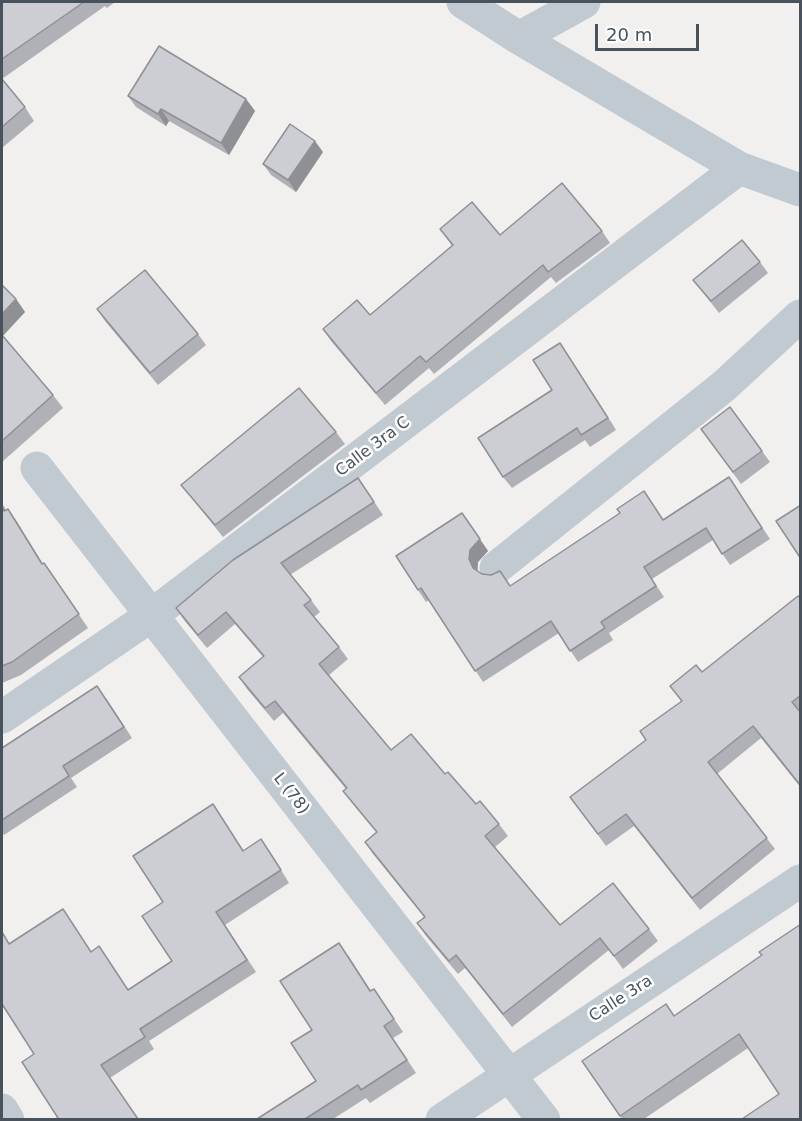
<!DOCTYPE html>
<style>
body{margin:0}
#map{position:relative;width:802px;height:1121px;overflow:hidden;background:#f2efef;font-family:"DejaVu Sans",sans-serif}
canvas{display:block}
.frame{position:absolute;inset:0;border:3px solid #48525c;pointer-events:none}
.scale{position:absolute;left:595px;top:24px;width:104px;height:27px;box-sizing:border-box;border:3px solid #48525c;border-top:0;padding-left:8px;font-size:18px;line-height:21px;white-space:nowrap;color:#48525c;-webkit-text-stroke:4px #fff;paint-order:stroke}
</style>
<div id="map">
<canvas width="802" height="1121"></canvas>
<div class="frame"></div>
<div class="scale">20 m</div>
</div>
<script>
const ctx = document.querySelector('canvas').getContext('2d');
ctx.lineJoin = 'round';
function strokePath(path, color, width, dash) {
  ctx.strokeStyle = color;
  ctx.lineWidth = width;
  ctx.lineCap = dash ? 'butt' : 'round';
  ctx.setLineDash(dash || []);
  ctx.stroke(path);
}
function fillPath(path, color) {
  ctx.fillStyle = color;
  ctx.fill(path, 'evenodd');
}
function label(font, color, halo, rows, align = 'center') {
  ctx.font = font + ' "DejaVu Sans",sans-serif';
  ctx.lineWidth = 5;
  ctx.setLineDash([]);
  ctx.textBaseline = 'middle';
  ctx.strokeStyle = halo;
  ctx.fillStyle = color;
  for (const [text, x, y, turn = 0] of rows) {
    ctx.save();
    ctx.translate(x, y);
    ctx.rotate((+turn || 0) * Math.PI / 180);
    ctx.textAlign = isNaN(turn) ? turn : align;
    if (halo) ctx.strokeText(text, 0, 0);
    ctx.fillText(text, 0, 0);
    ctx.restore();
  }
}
strokePath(new Path2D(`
 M463 2 519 38 739 168 800 190
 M519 38 584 2
 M37 468 544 1120
 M496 568 724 386 800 316
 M2 717 152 615 739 168
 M2 1110 8 1120
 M442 1120 800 881`), '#c1c9d1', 33);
fillPath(new Path2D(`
 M2 2H115L107 8 105 6 2 79 25 107 34 121 2 148Z
 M128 96 246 99 255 111 229 155 169 121 166 126 136 107Z
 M323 152 296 192 271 175 263 164Z
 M440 229 500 235 602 231 610 243 556 283 551 277 434 374 429 368 385 405 331 341 323 329 370 315 452 246Z
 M760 262 768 273 719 313 693 280Z
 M2 285 16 299 25 312 2 336 53 395 63 408 2 462Z
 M97 309 198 334 206 345 158 385 105 321Z
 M568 355 616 430 590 447 585 440 512 488 503 477 552 390Z
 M730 407 770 462 741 484 701 429Z
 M336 432 345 444 223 537 190 496 181 485Z
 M729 477 770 539 730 565 713 540 652 579 664 597 609 633 613 640 578 662 559 633 483 682 429 600 426 602 418 590 462 513 488 551 478 562V571L482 574 510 586 663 520Z
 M367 491 383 515 290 575 311 600 320 612 314 617 339 647 348 659 329 675 391 750 445 774 476 804 499 824 508 836 495 847 560 925 649 929 658 941 623 969 609 950 512 1027 465 968 458 974 426 936 417 923 424 917 373 854 365 842 376 832 352 803 343 791 346 789 283 713 274 721 247 689 239 677 263 657 235 624 207 648 184 620 176 608Z
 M2 503 6 510 8 509 17 522 43 564 44 563 88 628 21 675 2 683Z
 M801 599V788L761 738 717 774 775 849 700 910 634 826 606 846 570 797 646 740 681 701 670 686 702 672Z
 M106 698 132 738 71 778 77 787 4 835 2 832V748Z
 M221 816 243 850 270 852 289 883 225 925 256 972 149 1041 154 1049 110 1078 58 1118 34 1054 10 944 91 951 108 959 128 990 172 961 163 902Z
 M801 924 779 1094 748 1048 644 1119H622L582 1061 674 1016 762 955Z
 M348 955 371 991 374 989 403 1032 393 1038 416 1073 370 1103 366 1098 333 1119H257L316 1081 312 1030Z`), '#afb1b6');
fillPath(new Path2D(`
 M246 99 255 111 229 155 221 143Z
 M161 109 169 121 166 126 158 114Z
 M315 141 323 152 296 192 288 180Z
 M16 299 25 312 2 337V314Z
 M560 343 568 355 616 430 608 418Z
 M8 509 17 522 51 578 42 564Z
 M462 513 488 551 478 562 477 570 481 579 473 568 469 559Z`), '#8f9094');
const building = new Path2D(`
 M2 2H84L2 59Z
 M159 46 246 99 221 143 161 109 158 114 128 96Z
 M2 79 25 107 2 127Z
 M290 124 315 141 288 180 263 164Z
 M562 183 602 231 548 272 543 265 426 362 420 356 376 393 323 329 357 300 370 315 453 245 440 229 472 202 500 235Z
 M742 240 760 262 711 301 693 280Z
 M145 270 198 334 150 373 97 309Z
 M2 285 16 299 2 314Z
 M2 335 53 395 2 441Z
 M560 343 608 418 581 435 577 428 503 477 478 438 552 390 533 360Z
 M299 388 336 432 215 525 181 485Z
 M730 407 762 451 733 472 701 429Z
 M729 477 762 528 722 554 706 528 644 567 656 586 601 622 605 628 570 651 551 621 475 671 421 588 418 590 396 556 462 513 480 539 470 550 469 559 473 568 482 574 491 575 500 571 510 586 620 513 617 509 644 491 663 520Z
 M358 478 374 502 281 563 311 600 304 605 339 647 319 664 391 750 411 734 445 774 448 772 476 804 480 801 499 824 485 836 560 925 613 883 649 929 614 956 600 938 503 1014 456 955 449 961 417 923 425 917 365 842 377 832 343 791 347 788 275 701 265 708 239 677 264 656 226 612 198 635 176 608 233 560Z
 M801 505V559L776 521Z
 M2 506 4 511 8 509 42 564 44 563 79 614 12 662 2 666Z
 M798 596 801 599V695L792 702 801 713V786L753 726 708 762 767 838 692 898 626 814 598 834 570 797 646 740 640 731 682 701 670 686 696 665 702 672Z
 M97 686 124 727 63 766 69 776 2 820V748Z
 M213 804 243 851 261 839 281 870 216 912 247 960 140 1029 145 1037 101 1065 138 1119H56L58 1118 22 1062 34 1054 2 1004V932L9 944 63 909 91 952 99 946 128 990 172 961 142 916 163 902 133 856Z
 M801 924V1119H742L779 1094 739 1034 620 1116 582 1061 666 1004 674 1016 762 955 759 952Z
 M339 943 370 991 374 989 394 1019 384 1026 407 1060 361 1090 358 1085 305 1119H257L316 1081 291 1043 312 1030 280 981Z`);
fillPath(building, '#ccced4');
strokePath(building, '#8f9094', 1.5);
label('16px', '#48525c', '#fff', [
 ["Calle 3ra C",373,447,-37],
 ["L (78)",291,794,52],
 ["Calle 3ra",621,999,-33]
]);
</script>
